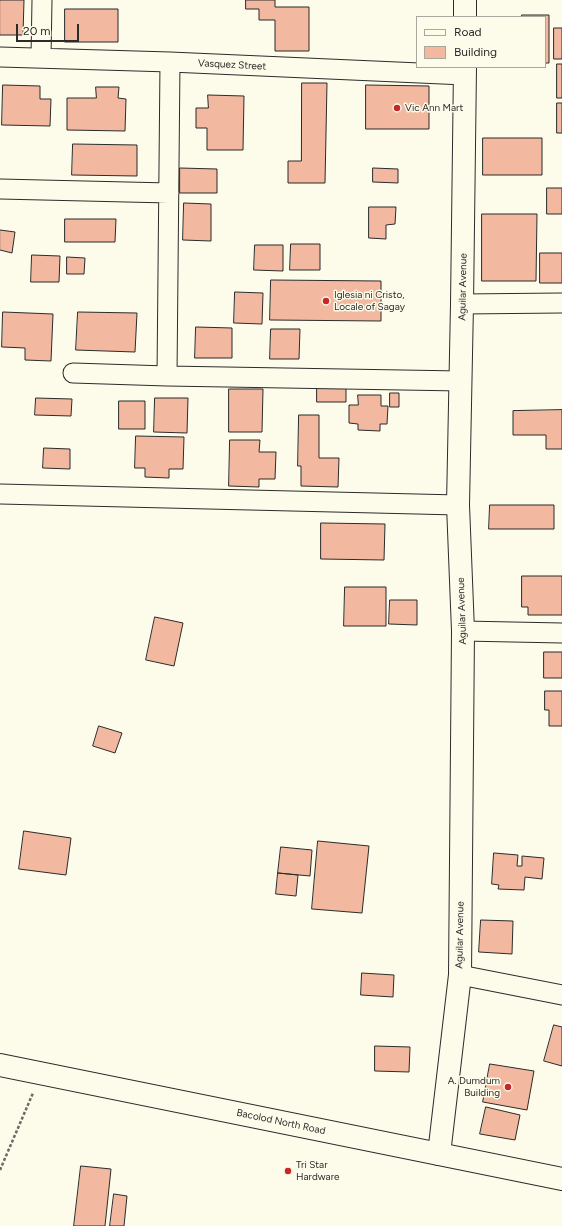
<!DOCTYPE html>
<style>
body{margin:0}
#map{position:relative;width:562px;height:1226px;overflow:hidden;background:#fdfbea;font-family:Figtree,sans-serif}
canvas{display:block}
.legend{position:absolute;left:416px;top:16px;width:130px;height:52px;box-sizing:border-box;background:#fdfbea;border:1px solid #a9a89e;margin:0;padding:5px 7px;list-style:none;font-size:12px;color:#2b2b2b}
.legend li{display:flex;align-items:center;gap:8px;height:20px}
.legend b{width:20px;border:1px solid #a9a89e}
.scale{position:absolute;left:16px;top:24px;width:63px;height:18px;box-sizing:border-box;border:2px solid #2b2b2b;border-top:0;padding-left:5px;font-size:12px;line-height:14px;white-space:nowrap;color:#2b2b2b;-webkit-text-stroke:3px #fdfbea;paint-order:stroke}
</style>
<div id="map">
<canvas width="562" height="1226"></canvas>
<ul class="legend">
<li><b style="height:5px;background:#fdfbea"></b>Road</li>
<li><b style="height:11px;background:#f2b8a0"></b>Building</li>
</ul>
<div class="scale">20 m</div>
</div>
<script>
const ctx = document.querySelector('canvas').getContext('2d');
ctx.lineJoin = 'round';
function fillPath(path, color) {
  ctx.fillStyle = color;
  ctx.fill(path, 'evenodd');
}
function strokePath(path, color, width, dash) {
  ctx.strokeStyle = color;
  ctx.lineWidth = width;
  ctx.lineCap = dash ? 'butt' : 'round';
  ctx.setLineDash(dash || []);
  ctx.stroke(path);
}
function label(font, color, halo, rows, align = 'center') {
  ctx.font = font + ' Figtree,sans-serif';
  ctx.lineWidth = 3;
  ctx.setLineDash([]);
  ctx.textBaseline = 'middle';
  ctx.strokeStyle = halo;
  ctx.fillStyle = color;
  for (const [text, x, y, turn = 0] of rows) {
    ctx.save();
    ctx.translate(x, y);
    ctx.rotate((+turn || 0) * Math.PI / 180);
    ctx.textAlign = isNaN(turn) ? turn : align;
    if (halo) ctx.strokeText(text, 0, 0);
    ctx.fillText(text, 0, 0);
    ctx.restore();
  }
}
const building = new Path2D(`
 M0 0H24L23 35H0Z
 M246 0H275V7H309V51H275V20H259V9H246Z
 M65 9H118V42H65Z
 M522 15H549V63H545V17H522Z
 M554 28H562V59H554Z
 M557 64H562V98H557Z
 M302 83H327L325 183H288V161H301Z
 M3 85 40 86V99H51L50 126 2 125Z
 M366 85 429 86V129H366Z
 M96 87H119L118 98 126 99 125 131 67 130V98H96Z
 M208 95 244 96 243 150H207V128H196V108H208Z
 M557 103H562V133H557Z
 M483 138H542V175H483Z
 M73 144 137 145V176L72 175Z
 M180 168 217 169V193H180Z
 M373 168 398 169V183L373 182Z
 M547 188H562V214H547Z
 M184 203 211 204V241L183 240Z
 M369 207H396L395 224 386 225V239L369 238Z
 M482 214H537L536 281H482Z
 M65 219H116L115 242H65Z
 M0 230 15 232 12 253 0 250Z
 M291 244H320V270H290Z
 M255 245H283V271L254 270Z
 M540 253H562V283H540Z
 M32 255 60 256 59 282H31Z
 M67 257 85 258 84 274H67Z
 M271 280 381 281V321L270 320Z
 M235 292 263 293 262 324 234 323Z
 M3 312 53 314 51 361 25 360V348L2 347Z
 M78 312 137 313 135 352 76 350Z
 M196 327 232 328V358H195Z
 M271 329H300L299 359H270Z
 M317 385 346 386V402H317Z
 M229 389H263L262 432H229Z
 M390 393H399V407H390Z
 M358 395H381V406H388L387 424H380V431L358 430V424L349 423V405H358Z
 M36 398 72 399 71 416 35 415Z
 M155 398H188L187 433 154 432Z
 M119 401H145V429H119Z
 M562 410V449H546V435H513V411Z
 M299 415H319V458H339L338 487 301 486V466H298Z
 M136 436 184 437 183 469H169V478L145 477V468H135Z
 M230 440H260L259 452H276L275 479H259V487L229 486Z
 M44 448 70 449V469L43 468Z
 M490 505H554V529H489Z
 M321 523 385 524 384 560 321 559Z
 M522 576H562V615H528V607H522Z
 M345 587H386V626H344Z
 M390 600H417V625L389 624Z
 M155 617 183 623 174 666 146 660Z
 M544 652H562V678H544Z
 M545 691H562V726H549V710H545Z
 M99 726 122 733 115 753 93 746Z
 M24 831 71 838 66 875 19 869Z
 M318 841 369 846 362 913 312 909Z
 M281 847 312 850 310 876 278 873Z
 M494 853 518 855 517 866H522V856L544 858 542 879 525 877 524 890 498 889 499 885 492 884Z
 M278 873 298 875 296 896 276 894Z
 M481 920 513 921 512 954 479 952Z
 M362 973 394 975 393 997 361 995Z
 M554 1025 562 1027V1066L544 1061Z
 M375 1046 410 1047 409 1072 375 1071Z
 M490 1064 534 1071 527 1110 483 1102Z
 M486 1107 520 1115 515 1140 480 1134Z
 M81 1166 111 1169 105 1226H74Z
 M114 1194 127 1196 124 1226H110Z`);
fillPath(building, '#f2b8a0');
strokePath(building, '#2b2b2b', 1);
const street = new Path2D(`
 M0 57 170 62 465 75
 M41 57 42 0
 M0 189 169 193
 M462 304 562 303
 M73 373 167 376 461 381
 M167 376 170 62
 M0 494 458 505
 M463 631 562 633
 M460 975 562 995`);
const secondary = new Path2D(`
 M465 17V0
 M439 1154 460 975 463 631 458 505 462 304 465 67`);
const highway = new Path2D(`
 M0 1065 562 1179`);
strokePath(street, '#2b2b2b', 21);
strokePath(secondary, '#2b2b2b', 24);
strokePath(highway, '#2b2b2b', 24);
strokePath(new Path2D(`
 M0 1170 33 1093`), '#6a6964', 2.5, [3, 2]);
strokePath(street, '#fdfbea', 19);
strokePath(secondary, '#fdfbea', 22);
strokePath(highway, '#fdfbea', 22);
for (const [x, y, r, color] of [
 [397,108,4,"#c62828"],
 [326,301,4,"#c62828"],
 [508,1087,4,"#c62828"],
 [288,1171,4,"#c62828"]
]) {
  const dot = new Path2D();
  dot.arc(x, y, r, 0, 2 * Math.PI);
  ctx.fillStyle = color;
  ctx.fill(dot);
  strokePath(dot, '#fdfbea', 1.5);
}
label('10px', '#2b2b2b', '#fdfbea', [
 ["Vasquez Street",232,65,3],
 ["Aguilar Avenue",463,287,-89],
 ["Aguilar Avenue",462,611,-92],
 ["Aguilar Avenue",460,935,-89],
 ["Bacolod North Road",281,1122,12]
]);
label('10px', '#2b2b2b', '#fdfbea', [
 ["Vic Ann Mart",405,108],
 ["Iglesia ni Cristo,",334,295],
 ["Locale of Sagay",334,307],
 ["A. Dumdum",500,1081,"right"],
 ["Building",500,1093,"right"],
 ["Tri Star",296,1165],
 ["Hardware",296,1177]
], 'left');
</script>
